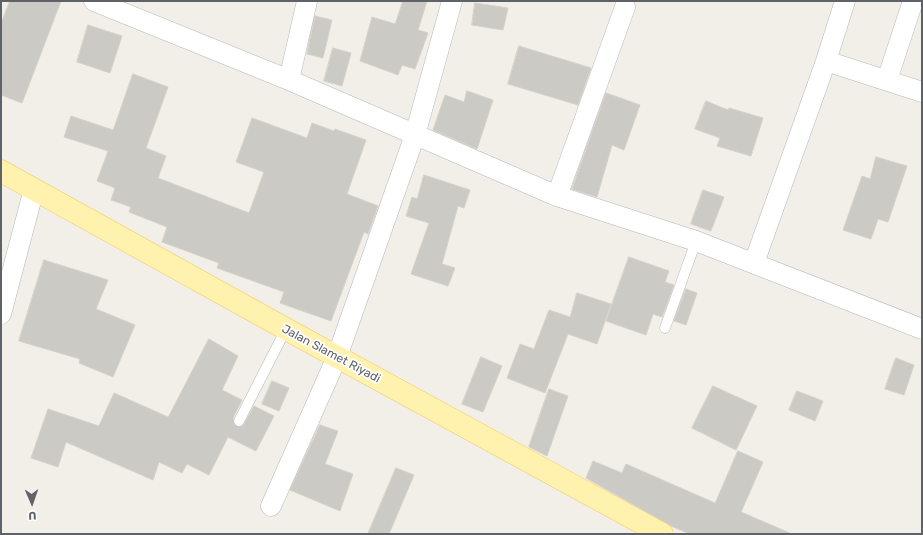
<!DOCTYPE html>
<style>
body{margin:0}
#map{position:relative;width:923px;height:535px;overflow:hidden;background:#f1efe8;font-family:Rubik,sans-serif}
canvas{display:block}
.frame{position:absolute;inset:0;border:2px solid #5f6368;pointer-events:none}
.north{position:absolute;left:12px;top:483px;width:40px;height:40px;-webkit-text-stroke:3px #fff;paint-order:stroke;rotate:178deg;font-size:11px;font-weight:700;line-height:16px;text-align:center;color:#5f6368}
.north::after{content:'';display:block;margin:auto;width:14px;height:18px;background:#5f6368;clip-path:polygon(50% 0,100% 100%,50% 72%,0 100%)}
</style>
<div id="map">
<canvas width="923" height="535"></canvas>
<div class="frame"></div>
<div class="north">U</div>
</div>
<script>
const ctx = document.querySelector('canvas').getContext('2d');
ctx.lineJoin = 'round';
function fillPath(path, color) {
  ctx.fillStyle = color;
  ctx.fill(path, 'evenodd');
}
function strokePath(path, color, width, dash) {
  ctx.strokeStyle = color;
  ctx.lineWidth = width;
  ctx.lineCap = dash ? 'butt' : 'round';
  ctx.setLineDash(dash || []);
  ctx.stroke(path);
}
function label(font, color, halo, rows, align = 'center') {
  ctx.font = font + ' Rubik,sans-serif';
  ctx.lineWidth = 3.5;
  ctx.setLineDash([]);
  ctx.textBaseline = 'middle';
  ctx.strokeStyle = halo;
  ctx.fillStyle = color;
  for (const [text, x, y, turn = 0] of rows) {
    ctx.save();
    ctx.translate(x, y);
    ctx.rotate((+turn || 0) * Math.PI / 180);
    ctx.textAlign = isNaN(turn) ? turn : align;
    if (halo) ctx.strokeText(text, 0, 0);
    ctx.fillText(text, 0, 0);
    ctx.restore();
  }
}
const building = new Path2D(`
 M10 1H61L22 103 1 95V24Z
 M403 1H427L418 30 428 33 415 69 402 65 398 75 360 61 372 17 395 24Z
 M475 3 508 8 503 30 472 25Z
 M315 16 332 20 323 58 307 54Z
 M88 25 122 36 110 73 77 62Z
 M519 46 591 68 578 105 508 84Z
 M333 48 351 53 342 86 324 81Z
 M133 74 168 87 146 148 166 156 158 178 249 213 264 172 236 162 252 118 307 138 312 123 334 131 335 129 366 140 347 194 378 206 368 234 364 232 331 321 280 303 284 292 217 268 219 263 162 242 167 227 129 212 131 207 111 200 115 188 97 181 108 151 64 137 71 116 113 130Z
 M467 91 493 100 477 149 433 130 445 95 464 102Z
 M606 93 640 105 624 150 612 145 597 197 572 189Z
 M706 101 728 110 729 108 763 118 751 156 717 146 720 138 695 129Z
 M876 157 907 166 888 222 878 219 871 239 843 230 862 176 870 179Z
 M424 175 470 190 464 208 458 206 442 264 455 268 448 286 411 274 429 223 406 216 412 197 417 199Z
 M703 190 724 197 711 231 691 224Z
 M629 257 669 271 665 282 674 285 662 317 653 314 646 335 606 321Z
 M44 260 108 280 96 309 135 325 113 377 79 363 80 359 19 341Z
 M686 289 697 293 686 325 674 321Z
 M577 293 611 304 597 344 568 334 545 393 507 378 520 344 534 349 549 310 570 317Z
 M209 339 238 356 222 390 242 400 233 418 234 425 239 427 243 426 254 406 274 416 256 451 228 437 209 475 187 464 182 473 159 462 153 480 66 442 58 467 31 458 48 409 99 426 114 393 168 417Z
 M481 357 502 366 483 412 462 404Z
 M896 358 914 365 904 395 885 389Z
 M272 381 289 388 279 411 262 404Z
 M713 386 757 406 736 450 692 428Z
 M549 389 568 396 547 456 529 447Z
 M797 391 823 401 815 421 789 410Z
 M320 425 338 431 325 464 353 474 340 511 290 490Z
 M738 451 763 462 741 512 792 534H690L671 526 586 478 593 461 622 473 626 464 715 503Z
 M396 468 414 475 389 534H368Z`);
fillPath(building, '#cccac5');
strokePath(building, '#d6d1c6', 1);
const service = new Path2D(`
 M665 328 696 241
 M239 421 286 329`);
const minor = new Path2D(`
 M94 1 289 80 557 196 696 241 922 329
 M826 61 922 92
 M289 80 307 1
 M887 80 913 1
 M557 196 625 7
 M754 263 826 61 845 1
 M1 314 34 189
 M271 506 337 357 415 135 452 1`);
const primary = new Path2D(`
 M1 171 286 329 662 534`);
strokePath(service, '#b5b8bc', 11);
strokePath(minor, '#b5b8bc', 21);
strokePath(primary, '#f2c960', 23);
strokePath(service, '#fff', 10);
strokePath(minor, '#fff', 20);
strokePath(primary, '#fff2af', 22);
label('12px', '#5f6368', '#fff', [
 ["Jalan Slamet Riyadi",331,354,28]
]);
</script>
